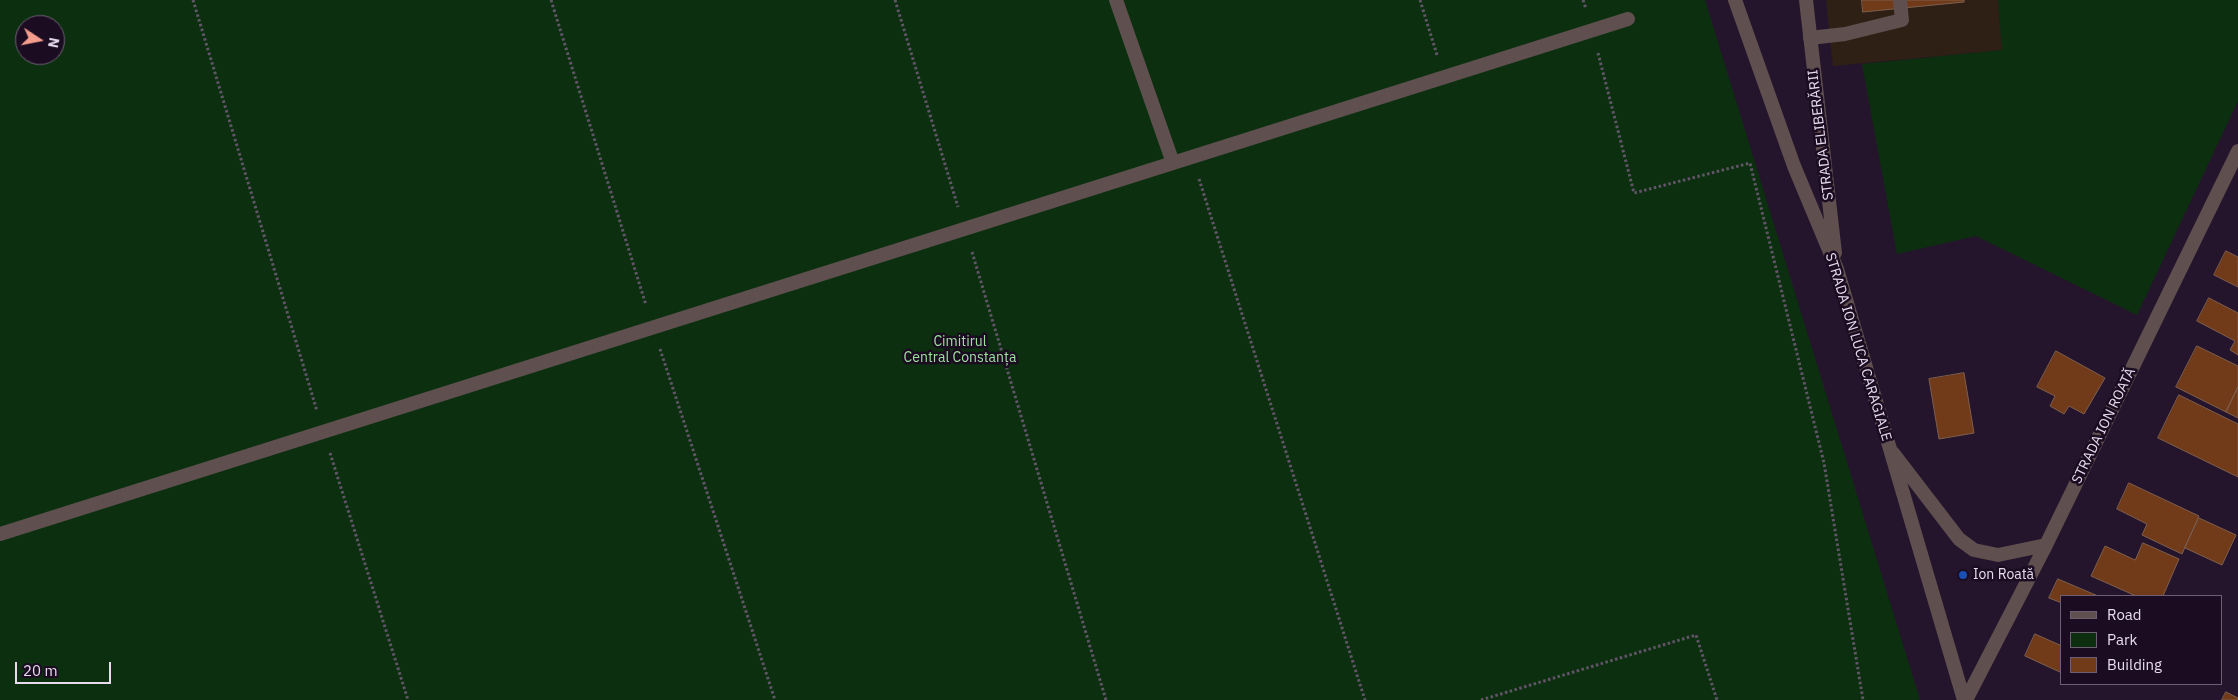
<!DOCTYPE html>
<meta charset="utf-8">
<style>
body{margin:0}
#map{position:relative;width:2238px;height:700px;overflow:hidden;background:#25152c;font-family:"IBM Plex Sans",sans-serif}
canvas{display:block}
.legend{position:absolute;left:2060px;top:595px;width:162px;height:90px;box-sizing:border-box;background:#1b0c22;border:1px solid #6d5f73;margin:0;padding:6px 9px;list-style:none;font-size:15px;color:#e7dced}
.legend li{display:flex;align-items:center;gap:10px;height:25px}
.legend b{width:25px;border:1px solid #6d5f73}
.north{position:absolute;left:15px;top:15px;width:50px;height:50px;box-sizing:border-box;background:#1b0c22;border:1px solid #6d5f73;border-radius:50%;rotate:101deg;font-size:14px;font-weight:700;line-height:20px;text-align:center;color:#e7dced}
.north::after{content:'';display:block;margin:auto;width:18px;height:22px;background:#f49d8c;clip-path:polygon(50% 0,100% 100%,50% 72%,0 100%)}
.scale{position:absolute;left:15px;top:662px;width:96px;height:22px;box-sizing:border-box;border:2px solid #e7dced;border-top:0;padding-left:6px;font-size:15px;line-height:18px;white-space:nowrap;color:#e7dced;-webkit-text-stroke:4px #1b0c22;paint-order:stroke}
</style>
<div id="map">
<canvas width="2238" height="700"></canvas>
<ul class="legend">
<li><b style="height:6px;background:#5f4f4f"></b>Road</li>
<li><b style="height:14px;background:#0c300f"></b>Park</li>
<li><b style="height:14px;background:#713a19"></b>Building</li>
</ul>
<div class="north">N</div>
<div class="scale">20 m</div>
</div>
<script>
const ctx = document.querySelector('canvas').getContext('2d');
ctx.lineJoin = 'round';
function fillPath(path, color) {
  ctx.fillStyle = color;
  ctx.fill(path, 'evenodd');
}
function strokePath(path, color, width, dash) {
  ctx.strokeStyle = color;
  ctx.lineWidth = width;
  ctx.lineCap = dash ? 'butt' : 'round';
  ctx.setLineDash(dash || []);
  ctx.stroke(path);
}
function label(font, color, halo, rows, align = 'center') {
  ctx.font = font + ' "IBM Plex Sans",sans-serif';
  ctx.lineWidth = 5;
  ctx.setLineDash([]);
  ctx.textBaseline = 'middle';
  ctx.strokeStyle = halo;
  ctx.fillStyle = color;
  for (const [text, x, y, turn = 0] of rows) {
    ctx.save();
    ctx.translate(x, y);
    ctx.rotate((+turn || 0) * Math.PI / 180);
    ctx.textAlign = isNaN(turn) ? turn : align;
    if (halo) ctx.strokeText(text, 0, 0);
    ctx.fillText(text, 0, 0);
    ctx.restore();
  }
}
fillPath(new Path2D(`
 M1826 0H1998L2002 50 1833 66Z`), '#2f2015');
fillPath(new Path2D(`
 M0 0H1705L1920 700H0ZM25 25H55V55H25Z
 M1998 0H2238V101L2137 315 1976 236 1897 254 1862 64 2002 50Z`), '#0c300f');
const building = new Path2D(`
 M1862 0H1964V2L1863 12Z
 M2226 251 2238 257V287L2214 275Z
 M2209 298 2238 313V355L2230 350 2235 341 2197 321Z
 M2197 346 2238 366V387L2226 412 2176 387Z
 M2056 351 2105 378 2084 414 2069 406 2064 414 2050 406 2055 396 2037 387Z
 M1964 373 1974 433 1939 439 1929 379Z
 M2238 387V418L2226 412Z
 M2179 395 2238 424V477L2158 438Z
 M2129 483 2199 516 2182 554 2142 535 2147 524 2117 509Z
 M2199 518 2236 535 2222 565 2185 548Z
 M2143 543 2179 559 2163 596H2136L2091 576 2105 546 2135 560Z
 M2058 579 2098 596H2062V603L2049 598Z
 M2035 634 2062 646V673L2025 656Z
 M2226 692 2238 698V700H2222Z`);
fillPath(building, '#713a19');
strokePath(building, '#7e5f4d', 1);
strokePath(new Path2D(`
 M193 0 317 411
 M551 0 646 305
 M895 0 958 207
 M1420 0 1437 55
 M1583 0 1586 9
 M1598 53 1634 193 1750 163 1824 463 1863 700
 M1199 179 1365 700
 M972 252 1106 700
 M660 349 775 700
 M330 453 408 700
 M1481 700 1696 635 1717 700`), '#625469', 3, [2.5, 2.5]);
strokePath(new Path2D(`
 M1116 0 1173 163
 M1810 38 1845 34 1902 20 1900 0
 M0 534 1628 19`), '#5f4f4f', 14);
strokePath(new Path2D(`
 M1735 0 1794 166 1837 269 1964 700
 M1806 0 1835 253
 M1893 453 1959 539 1974 550 1998 555 2046 545
 M1966 700 2046 545 2238 151`), '#5f4f4f', 14);
for (const [x, y, r, color] of [
 [1963,575,5,"#1a4fb4"]
]) {
  const dot = new Path2D();
  dot.arc(x, y, r, 0, 2 * Math.PI);
  ctx.fillStyle = color;
  ctx.fill(dot);
  strokePath(dot, '#1b0c22', 2);
}
label('14px', '#e7dced', '#1b0c22', [
 ["STRADA ELIBERĂRII",1821,135,-97],
 ["STRADA ION LUCA CARAGIALE",1858,347,73],
 ["STRADA ION ROATĂ",2104,426,-64]
]);
label('14px', '#9ce29c', '#1b0c22', [
 ["Cimitirul",960,342],
 ["Central Constanța",960,358]
]);
label('14px', '#e7dced', '#1b0c22', [
 ["Ion Roată",1973,575]
], 'left');
</script>
